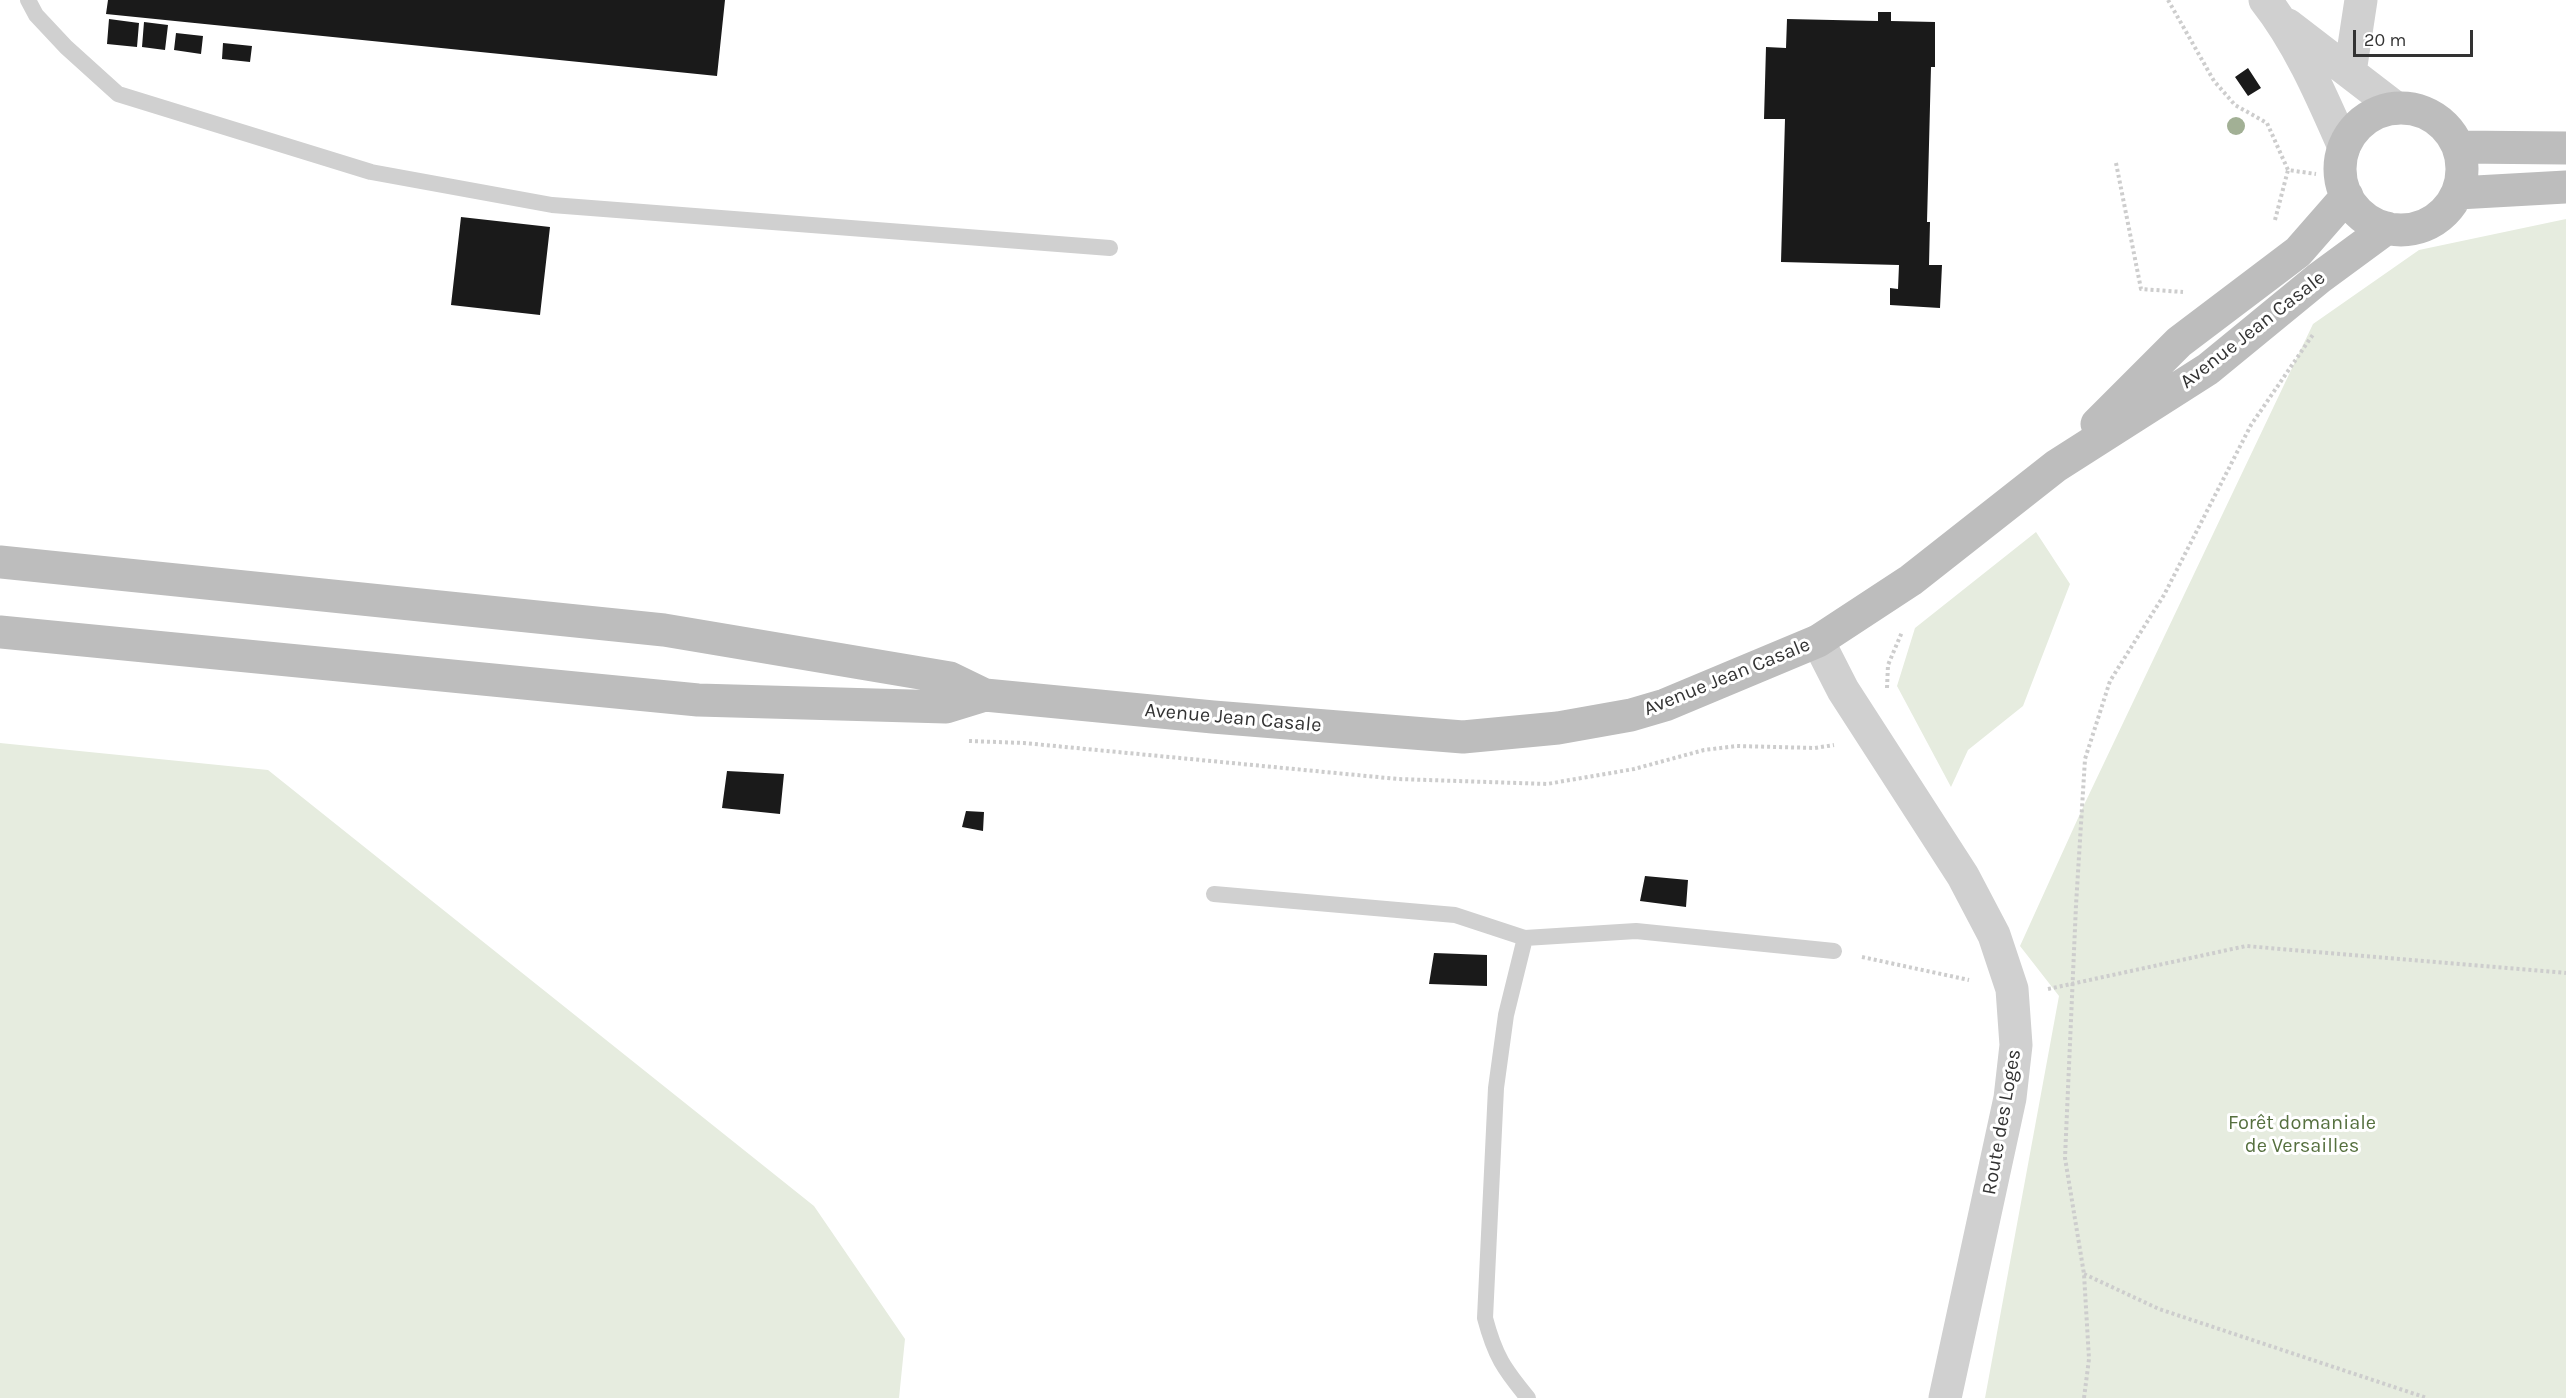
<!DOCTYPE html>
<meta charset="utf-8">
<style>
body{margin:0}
#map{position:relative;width:2566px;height:1398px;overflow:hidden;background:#fff;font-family:Karla,sans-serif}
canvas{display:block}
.scale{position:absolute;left:2353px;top:30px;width:120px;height:27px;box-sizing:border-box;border:3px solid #333;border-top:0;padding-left:8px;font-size:18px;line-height:21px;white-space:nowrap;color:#333;-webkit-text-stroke:4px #fff;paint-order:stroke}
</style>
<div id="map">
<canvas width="2566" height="1398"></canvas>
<div class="scale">20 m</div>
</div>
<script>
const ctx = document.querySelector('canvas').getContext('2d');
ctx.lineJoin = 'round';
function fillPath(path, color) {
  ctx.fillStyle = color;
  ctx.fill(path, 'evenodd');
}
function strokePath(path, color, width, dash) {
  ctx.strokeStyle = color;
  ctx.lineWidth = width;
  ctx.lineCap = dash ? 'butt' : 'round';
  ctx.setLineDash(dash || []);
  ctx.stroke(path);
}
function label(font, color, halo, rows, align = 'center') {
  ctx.font = font + ' Karla,sans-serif';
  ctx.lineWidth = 6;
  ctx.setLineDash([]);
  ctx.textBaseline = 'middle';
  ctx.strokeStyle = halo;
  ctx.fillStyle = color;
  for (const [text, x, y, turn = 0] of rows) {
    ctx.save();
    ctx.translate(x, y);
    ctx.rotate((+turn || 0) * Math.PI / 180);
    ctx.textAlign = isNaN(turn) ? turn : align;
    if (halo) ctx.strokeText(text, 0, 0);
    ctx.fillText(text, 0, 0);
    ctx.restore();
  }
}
fillPath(new Path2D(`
 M2566 219V1398H1985L2059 996 2020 946 2084 805 2313 324 2419 250Z
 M2036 532 2070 584 2023 706 1968 750 1951 787 1897 686 1915 628Z
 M0 743 268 770 814 1206 905 1339 899 1398H0Z`), '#e6ecdf');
fillPath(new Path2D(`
 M108 0H725L717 76 106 14Z
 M1878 12H1891V21L1935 22V67H1931L1927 222H1930L1929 265H1942L1940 308 1890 305V288L1898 289 1899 265 1781 262 1785 119H1764L1766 47 1786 48 1787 19 1878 21Z
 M109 19 139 23 137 47 107 44Z
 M144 22 168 25 165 50 142 47Z
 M176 33 203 36 201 54 174 50Z
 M223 43 252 46 250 62 222 59Z
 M2248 68 2261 88 2248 96 2235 77Z
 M461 217 550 227 540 315 451 305Z
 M727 771 784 774 780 814 722 808Z
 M966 811 984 812 983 831 962 827Z
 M1645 876 1688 880 1686 907 1640 901Z
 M1434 953 1487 955V986L1429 984Z`), '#1a1a1a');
strokePath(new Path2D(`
 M2168 0 2214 81 2235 105 2267 123 2288 170 2316 174
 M2116 163 2141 289 2183 292
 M2275 220 2288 170
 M1887 688 1888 665 1902 632
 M969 741 1024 743 1398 779 1547 784 1634 769 1704 750 1737 746 1815 748 1834 745
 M1862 957 1969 980
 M2048 989 2246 946 2566 973
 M2084 1274 2159 1309 2427 1398
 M2084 1398 2089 1359 2084 1274 2065 1158 2076 905 2085 759 2110 681 2164 595 2251 425 2314 333`), '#cdcdcd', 4, [3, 3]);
strokePath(new Path2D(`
 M28 0 36 15 66 47 118 94 371 172 552 205 1110 248
 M1214 894 1455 915 1525 938 1636 931 1834 951
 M1525 938 1506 1015 1496 1088 1485 1318C1495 1356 1504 1369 1528 1398`), '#d0d0d0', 16);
strokePath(new Path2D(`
 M2265 0C2299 43 2322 97 2344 147
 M2288 25 2396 108
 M2350 72 2361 0`), '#d0d0d0', 33);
strokePath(new Path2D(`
 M1818 641 1843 690 1963 876 1994 935 2012 989 2016 1045 2010 1098 1945 1398`), '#d0d0d0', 33);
strokePath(new Path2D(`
 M2340 169a61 61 0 1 1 122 0a61 61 0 1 1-122 0Z
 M2459 147 2566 148
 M2458 193 2566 187
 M2097 424 2179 342 2298 252 2347 196
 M0 562 664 630 950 678 985 695 1213 717 1463 737 1558 728 1631 715 1665 705 1818 641 1911 580 2056 466 2208 369 2319 278 2387 228
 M0 632 698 700 946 707 985 695`), '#bdbdbd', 33);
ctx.fillStyle = '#a2b095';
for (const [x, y] of [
 [2236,126]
]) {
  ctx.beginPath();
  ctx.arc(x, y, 9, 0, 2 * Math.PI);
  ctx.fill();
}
label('20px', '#333', '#fff', [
 ["Avenue Jean Casale",2253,330,-38],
 ["Avenue Jean Casale",1727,677,-22],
 ["Avenue Jean Casale",1233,718,5],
 ["Route des Loges",2002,1122,-80]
]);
label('20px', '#56703f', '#fff', [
 ["Forêt domaniale",2302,1123],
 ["de Versailles",2302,1146]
]);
</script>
